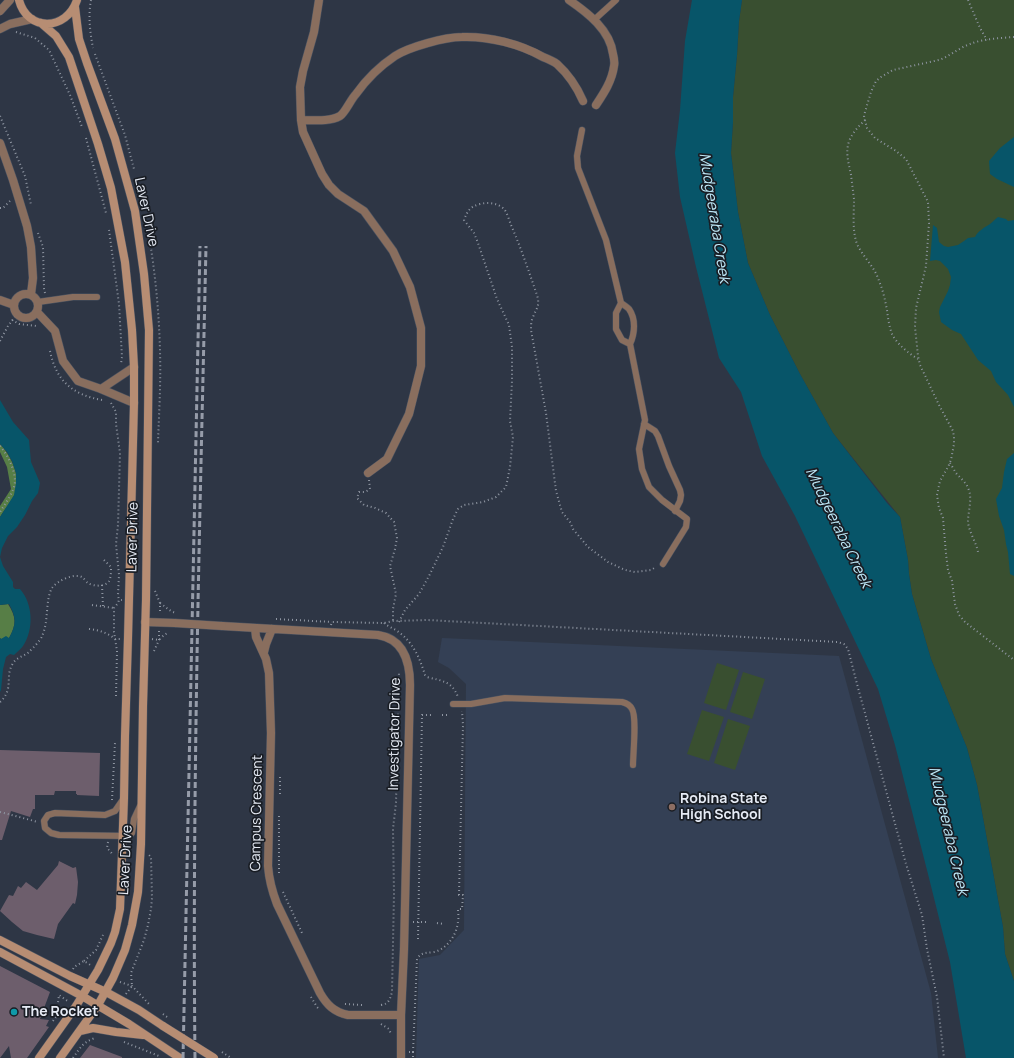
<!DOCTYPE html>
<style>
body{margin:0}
canvas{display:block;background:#2e3645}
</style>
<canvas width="1014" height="1058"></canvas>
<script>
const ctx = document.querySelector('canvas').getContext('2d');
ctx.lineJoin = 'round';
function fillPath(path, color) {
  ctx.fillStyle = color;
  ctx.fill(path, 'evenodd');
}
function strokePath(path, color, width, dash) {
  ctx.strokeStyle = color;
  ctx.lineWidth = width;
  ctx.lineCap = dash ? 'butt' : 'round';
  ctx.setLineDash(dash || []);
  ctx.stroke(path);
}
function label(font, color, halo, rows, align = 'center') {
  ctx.font = font + ' Manrope,sans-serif';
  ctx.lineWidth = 3.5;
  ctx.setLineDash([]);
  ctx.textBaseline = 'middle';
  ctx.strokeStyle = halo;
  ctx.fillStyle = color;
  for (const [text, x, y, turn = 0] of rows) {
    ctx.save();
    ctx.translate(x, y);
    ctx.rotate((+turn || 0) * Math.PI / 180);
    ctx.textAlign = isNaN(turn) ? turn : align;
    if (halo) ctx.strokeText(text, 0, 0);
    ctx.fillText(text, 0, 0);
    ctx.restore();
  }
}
fillPath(new Path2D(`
 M442 638 839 656 931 993 938 1058H416L419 959 440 955 464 930 466 684 449 668 438 662Z`), '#344055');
fillPath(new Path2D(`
 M742 0H1014V981L1005 954 1003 927 977 785 967 748 931 659 912 594 909 574 908 560 900 517 833 433 800 374 770 315 748 263 738 212 731 153 733 122V97L737 55 739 21Z
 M717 663 739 670 726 710 704 703Z
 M743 672 765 679 752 719 730 712Z
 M702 710 724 717 709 761 687 754Z
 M728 719 750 726 735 770 714 763Z`), '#394f30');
fillPath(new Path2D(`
 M0 444C12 457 22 478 14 496 10 503 4 510 0 517V506L11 489 7 467 0 452Z
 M8 604C16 617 17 624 9 638L1 639 0 638V605Z`), '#577e46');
fillPath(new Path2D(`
 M692 0H742L739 21 737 55 733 97V122L731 153 738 212 748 263 770 315 800 374 833 433 887 503 900 517 908 560 909 574 912 594 931 659 967 748 977 785 1003 927 1005 954 1014 981V1058H966L950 962 928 874 895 745 878 689 795 516 762 456 741 392 719 358 696 267 680 197 675 153 680 110 685 41Z
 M1014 137V187L997 179 990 174 989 161 1000 148Z
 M998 217 1006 219 1008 221 1014 220V407L1008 395 996 382 991 371 978 360 961 334 952 330 941 322 939 312 940 307 948 291 950 285 951 277 948 269 940 261 936 260 930 261 933 225 937 228 939 242 944 246 948 247 958 245 964 241 968 238 975 237C978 231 985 227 990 224 993 222 995 219 998 217Z
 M0 400 13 422 29 440 31 462 40 483 38 493 32 501 25 515 17 527 8 536 2 548 0 557 3 566 13 582V587L15 589H20C33 604 34 629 23 646 21 649 17 652 14 655L10 654 6 657 3 669 1 690 0 692V638L1 639 6 636 9 638C17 624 16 617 9 604L0 605V517L14 495 16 483V473L12 461 7 452 0 444Z
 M1014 453V576L1010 574 1008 552 1006 544 1004 530 999 516 996 499 1002 488 1004 472 1007 459Z`), '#075569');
fillPath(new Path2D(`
 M0 750 100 753 99 796 77 795V794H76V791H55L54 795H35V809H33L30 817 11 811 2 840H0Z
 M59 861 73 868 76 867 78 882 77 895 75 904 73 903 58 924 54 939 37 935 23 931 12 922 0 911 9 895 13 896 18 886 21 888 26 882 37 890 58 865Z
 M0 966 50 992 40 1019 49 1020 46 1026 49 1027 27 1058H11L9 1046 0 1058Z
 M90 1045 122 1057V1058H80Z`), '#6d5e6c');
const lane = new Path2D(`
 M594 20 616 0
 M582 130 577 156 578 168 606 240 621 303C624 305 627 307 629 309 636 319 635 333 630 344L645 420 639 449 642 469 649 487 662 500 687 519 686 527 663 564
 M38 302 73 297H97
 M621 303 616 313V329L622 340 630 344
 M644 424 655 431 658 436 669 466 680 490 681 495 680 501 675 511
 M453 704H471L505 698 622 702C626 703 630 705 632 709 637 717 633 754 633 765
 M124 798 115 811 105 815 55 813 48 815 44 821 45 828 51 833 59 835 129 836 132 833 134 819 141 804`);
const street = new Path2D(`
 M319 0 314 32 303 71 300 87 301 120C314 120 329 122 340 116 345 113 351 99 356 94 366 80 380 66 395 56 409 47 445 37 462 37 489 36 520 44 543 57 548 59 553 61 557 64 568 74 577 87 583 101
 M569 0C588 13 610 30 613 54 614 58 615 62 614 66 612 81 604 93 596 105
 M0 11 10 0
 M0 29 10 24 32 19
 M301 120 303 132 322 174 329 185 338 194 364 211 393 251 410 287 421 328V366L409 414 387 459 368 473
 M0 143 13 180 27 226 31 247 33 278 31 294
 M14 306a12 12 0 1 1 24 0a12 12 0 1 1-24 0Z
 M0 300 14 305
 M37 312 55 331 63 361 78 381 101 389 134 403
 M101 389 134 367
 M145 622 175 623
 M222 626 378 635C404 639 410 662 410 685L404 949 401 1015V1058
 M255 628 256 637 266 659 269 673 271 733 268 866C269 879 272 891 277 904L320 993C327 1005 334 1012 348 1015H401
 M264 652 266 644 272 629`);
const secondary = new Path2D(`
 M19 0C27 32 67 31 77 0
 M0 940 70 976 106 992 139 1010 163 1026
 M0 952 82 996 129 1024 180 1058
 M80 1031 93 1028 116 1032 143 1035
 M39 1058 76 1006 98 970 111 943 115 932 120 909 124 798 125 736 128 638 134 403V367L132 330 125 262 111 188 98 144 69 57 56 36 41 23
 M60 1058 98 1005 113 978 125 950 132 925 138 892 141 844 143 706 146 600 149 330 144 274 135 211 115 139 87 63 79 39 75 7`);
strokePath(lane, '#4b5361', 7);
strokePath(street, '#4b5361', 9);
strokePath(secondary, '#4b5361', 9);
strokePath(new Path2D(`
 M91 0C88 16 90 32 93 48
 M968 0 980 28 987 40
 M16 32 35 38 49 50 70 95 82 127
 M1014 37C1000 38 982 39 970 44 959 48 950 56 939 60L893 70 881 77 876 81 871 92 865 112 864 116 867 128 875 138 896 151 906 159 928 202 929 223 926 266 916 308 915 327 918 356 920 365 940 407 953 431 954 437V444L951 460 948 467 940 481 937 495 939 508 943 518 946 554 948 570 952 581 955 604 959 615 965 622 1014 660
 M95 54 125 135 134 169
 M0 116 25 176 31 205
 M865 120C858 127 850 135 848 145 846 155 849 165 851 175 852 183 853 191 854 199 854 213 852 230 857 244 863 257 875 267 879 281 883 290 885 300 887 310 888 318 889 326 892 334 897 344 908 353 918 359
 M86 138 106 213
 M0 208H3L10 201
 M109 230 119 304 122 357 121 364
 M148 230C155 270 159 311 160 351 161 382 159 413 158 443
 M38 233 43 247 44 289 45 293
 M12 320 19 324 37 326
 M0 341 8 326 17 314
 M50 351C56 381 73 395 102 400
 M111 403 116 412V424L120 453 118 525 116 544 119 575 118 595 119 600
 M0 446C8 455 18 475 14 487 11 496 5 504 0 512
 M950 463C952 466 954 470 956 473 960 478 966 482 968 488 973 498 968 511 968 522 969 532 976 542 978 552
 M369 480 370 489 365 492H359L357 498 364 505 375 508 386 513 394 522 397 538 395 549 390 566 396 594 393 609V621
 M102 585 103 607
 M155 591 160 603V614
 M160 603C166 607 170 612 177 613
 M92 605 114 608
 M276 619 332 622
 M399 622 405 610 419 594 429 576 443 547 453 519 458 509 464 505 483 502 496 497 506 487 510 467 513 437 510 421 512 381V347L509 325 497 299 478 243 474 233 464 220C468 210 470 207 480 204 488 202 498 203 504 209 507 212 509 220 511 225 521 248 529 272 537 295 540 306 537 307 533 317 531 321 531 326 531 330L546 413 556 491 562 512 570 522 573 529 588 547 608 562 625 570 635 572 651 570 656 567
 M384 623C389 627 395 629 400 633 414 644 420 659 425 675L427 677C442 681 452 681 458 697
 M331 625 332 622 384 623 393 621 427 620 838 642 844 644 848 649 857 684 906 864 922 915 927 949 937 997 944 1058
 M89 629C99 630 108 633 115 639H120
 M152 639 159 640 164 635 169 632
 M154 651 159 640V630
 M116 696 117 651 114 632V608L118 603 119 600H122
 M0 702C14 689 5 678 12 665 16 657 23 657 29 652 32 649 41 640 42 636 49 622 45 600 52 588 57 581 73 573 82 577 84 578 86 582 88 583 94 587 108 587 110 579 111 575 111 571 111 567L103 559
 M442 715H449
 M280 794V776
 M112 800 115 743
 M0 812 38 822
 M279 816V876
 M108 842 107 848 110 851 113 855
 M283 892 302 933
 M413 922H428
 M437 923 444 924
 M418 939 422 715H433
 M84 961 96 950 103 935
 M73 969 74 967 84 961 92 966
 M120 982 132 986 149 1004
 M126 994 132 986 131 973 144 940 148 925 151 909 152 898 151 857 149 855
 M311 997 317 1007 320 1010
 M345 1004 363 1005
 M381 1005C389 1004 390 999 392 992L394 894 393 829 396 803 399 672
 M53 1021 56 1017 59 995 69 1002
 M381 1024 389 1029 391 1034
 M124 1042 159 1056
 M222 1052 231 1058
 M409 1052H413V1058
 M413 1052 417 959C421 952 427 953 434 952 447 949 457 935 458 921 459 917 458 913 458 909H462L463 895H459L463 725 462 711
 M73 1058C80 1048 83 1042 95 1038`), '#8f96a2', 2, [1, 3]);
strokePath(lane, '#896e5e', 6);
strokePath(street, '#896e5e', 8);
strokePath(secondary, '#b78d73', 8);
strokePath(new Path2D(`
 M183 1058 200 246
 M195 1058C192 787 200 516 206 246`), '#969ca9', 3, [6, 3]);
const streetBridge = new Path2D(`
 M175 623 222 626`);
const secondaryBridge = new Path2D(`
 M163 1026 214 1058`);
strokePath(streetBridge, '#4b5361', 9, []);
strokePath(secondaryBridge, '#4b5361', 9, []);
strokePath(new Path2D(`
 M163 1014 167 1017`), '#8f96a2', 2, [1, 3]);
strokePath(streetBridge, '#896e5e', 8);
strokePath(secondaryBridge, '#b78d73', 8);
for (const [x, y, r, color] of [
 [672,807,4,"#8d6e63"],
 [14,1012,4,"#0f9aa8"]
]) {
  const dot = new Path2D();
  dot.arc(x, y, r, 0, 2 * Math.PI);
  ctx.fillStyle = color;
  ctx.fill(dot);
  strokePath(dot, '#191d24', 1.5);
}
label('14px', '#e6ebf5', '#191d24', [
 ["Laver Drive",146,212,78],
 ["Laver Drive",133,537,-89],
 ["Investigator Drive",395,734,-89],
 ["Campus Crescent",257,813,-89],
 ["Laver Drive",126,860,-87]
]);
label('bold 14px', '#e6ebf5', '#191d24', [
 ["Robina State",680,799],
 ["High School",680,815],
 ["The Rocket",22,1012]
], 'left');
label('italic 15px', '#bee9f8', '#191d24', [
 ["Mudgeeraba Creek",714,218,81],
 ["Mudgeeraba Creek",838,528,64],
 ["Mudgeeraba Creek",948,831,77]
]);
</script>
